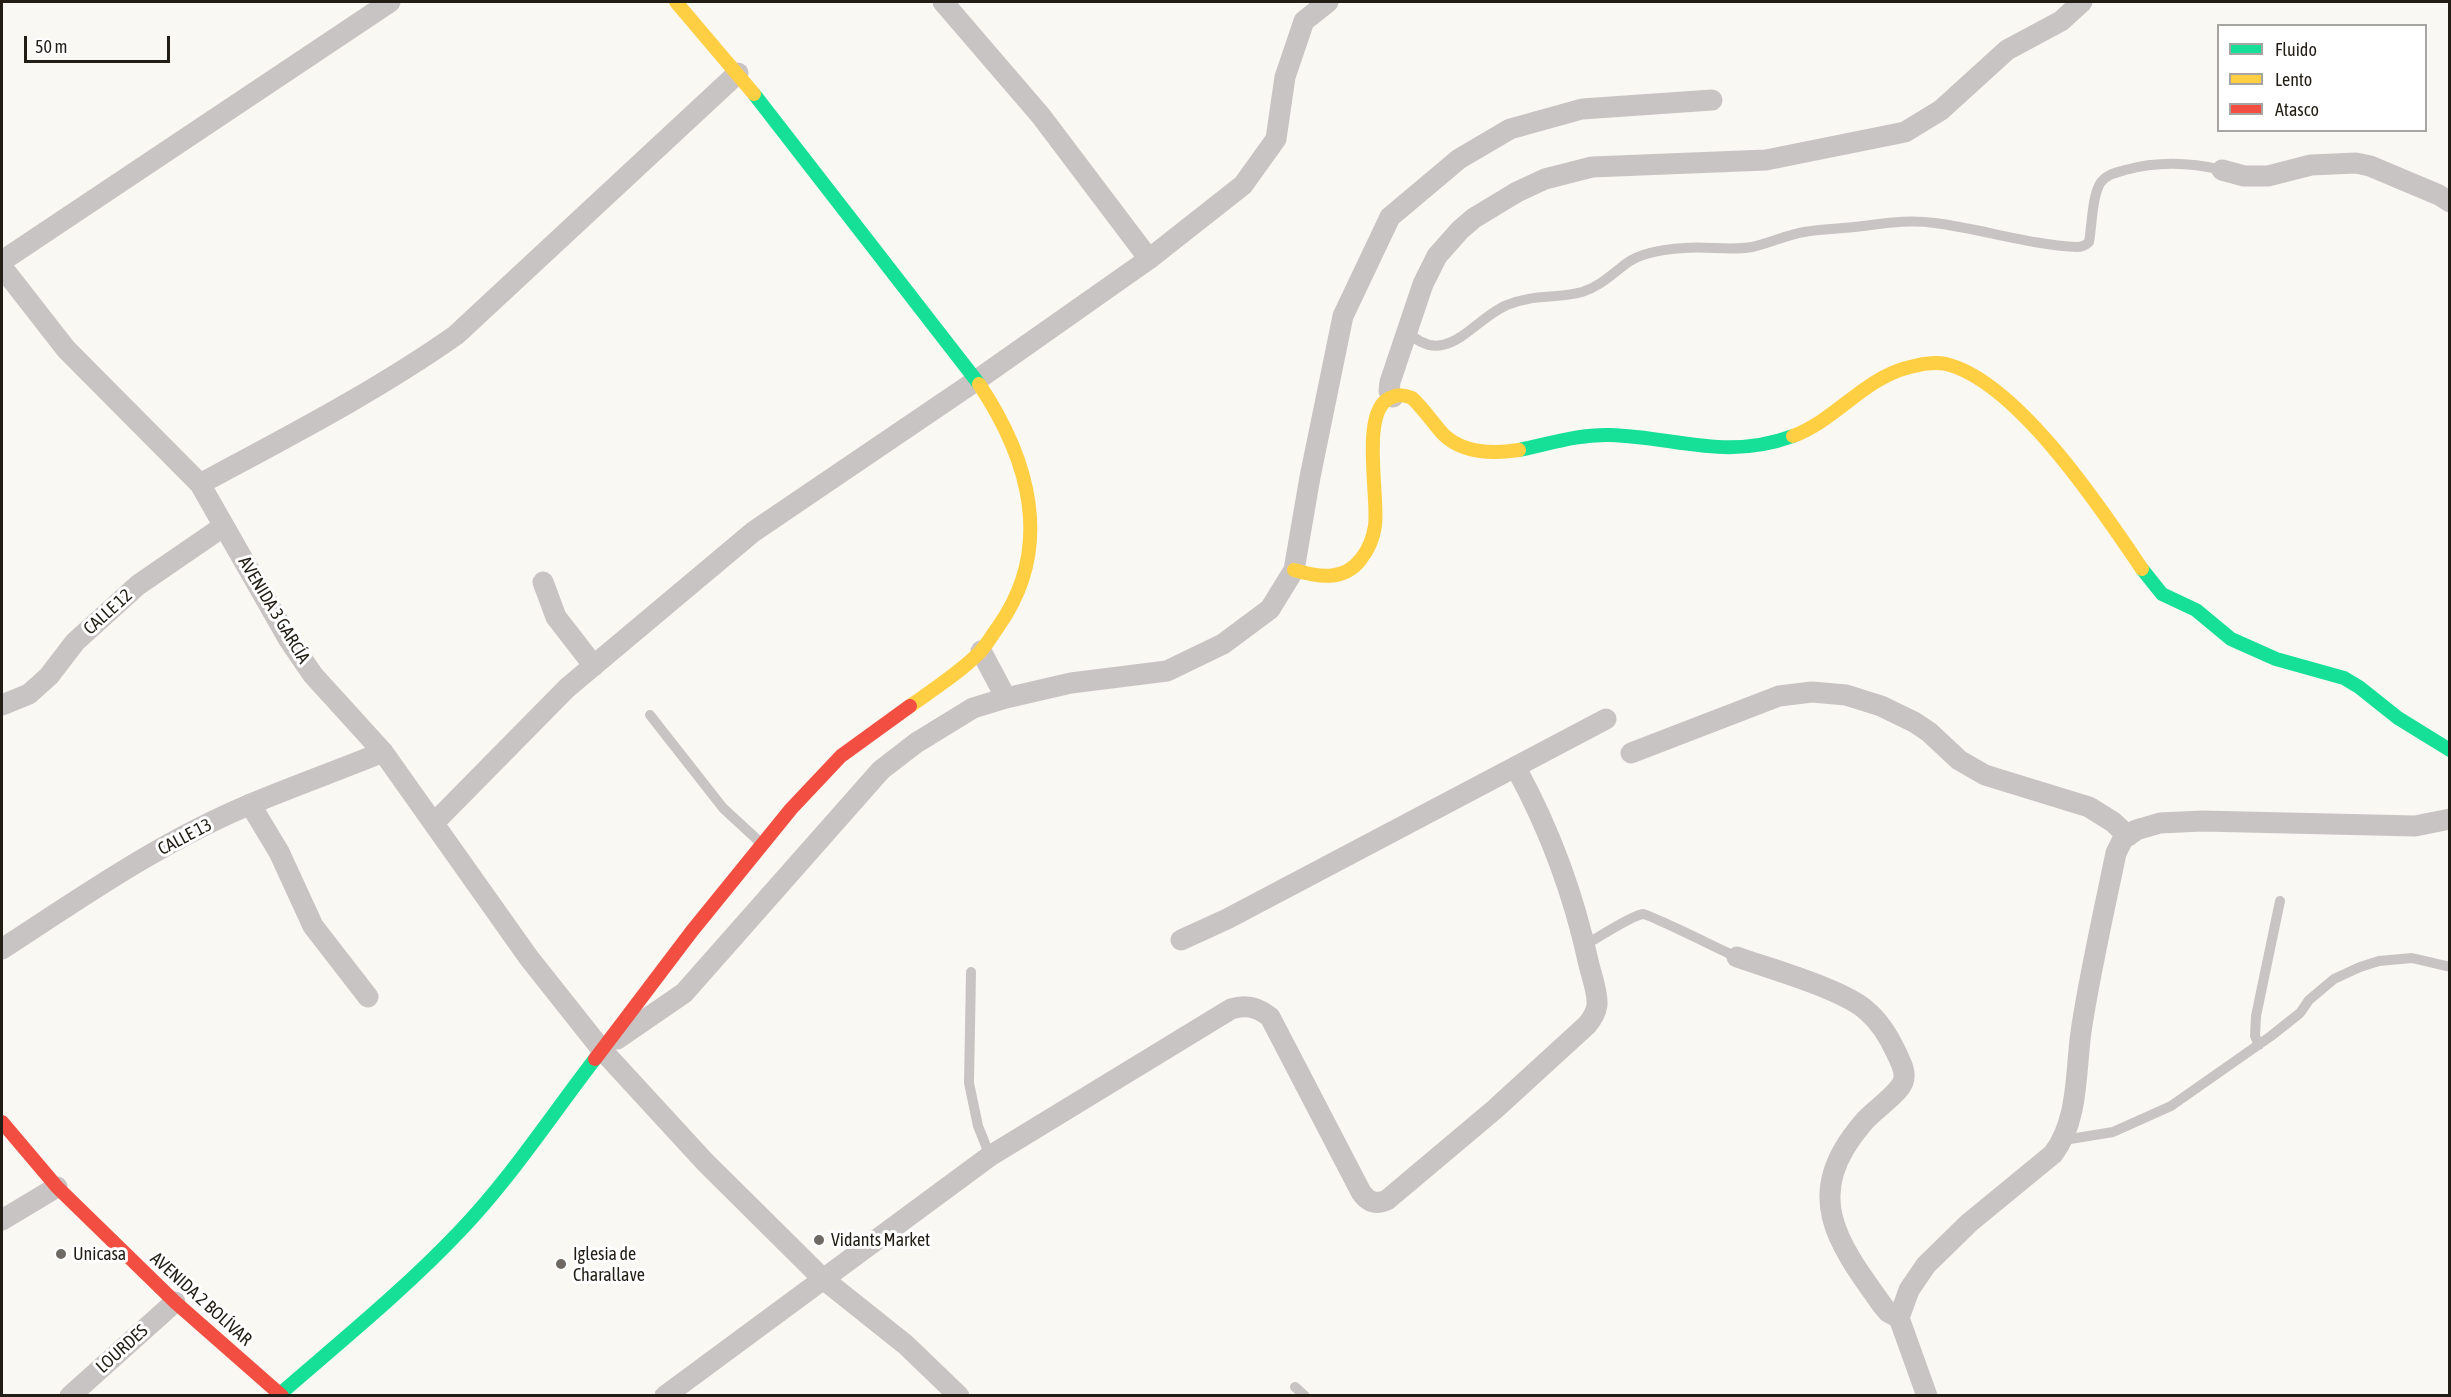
<!DOCTYPE html>
<meta charset="utf-8">
<style>
body{margin:0}
#map{position:relative;width:2451px;height:1397px;overflow:hidden;background:#faf8f3;font-family:"Asap Condensed",sans-serif}
canvas{display:block}
.frame{position:absolute;inset:0;border:3px solid #221e16;pointer-events:none}
.legend{position:absolute;left:2217px;top:24px;width:210px;height:108px;box-sizing:border-box;background:#fff;border:2px solid #a7a5a2;margin:0;padding:8px 10px;list-style:none;font-size:18px;color:#221e16}
.legend li{display:flex;align-items:center;gap:12px;height:30px}
.legend b{width:30px;border:2px solid #a7a5a2}
.scale{position:absolute;left:24px;top:36px;width:146px;height:27px;box-sizing:border-box;border:3px solid #221e16;border-top:0;padding-left:8px;font-size:18px;line-height:21px;white-space:nowrap;color:#221e16;-webkit-text-stroke:4px #fff;paint-order:stroke}
</style>
<div id="map">
<canvas width="2451" height="1397"></canvas>
<div class="frame"></div>
<ul class="legend">
<li><b style="height:8px;background:#16e098"></b>Fluido</li>
<li><b style="height:8px;background:#ffcf43"></b>Lento</li>
<li><b style="height:8px;background:#f24e42"></b>Atasco</li>
</ul>
<div class="scale">50 m</div>
</div>
<script>
const ctx = document.querySelector('canvas').getContext('2d');
ctx.lineJoin = 'round';
function strokePath(path, color, width, dash) {
  ctx.strokeStyle = color;
  ctx.lineWidth = width;
  ctx.lineCap = dash ? 'butt' : 'round';
  ctx.setLineDash(dash || []);
  ctx.stroke(path);
}
function label(font, color, halo, rows, align = 'center') {
  ctx.font = font + ' "Asap Condensed",sans-serif';
  ctx.lineWidth = 6;
  ctx.setLineDash([]);
  ctx.textBaseline = 'middle';
  ctx.strokeStyle = halo;
  ctx.fillStyle = color;
  for (const [text, x, y, turn = 0] of rows) {
    ctx.save();
    ctx.translate(x, y);
    ctx.rotate((+turn || 0) * Math.PI / 180);
    ctx.textAlign = isNaN(turn) ? turn : align;
    if (halo) ctx.strokeText(text, 0, 0);
    ctx.fillText(text, 0, 0);
    ctx.restore();
  }
}
strokePath(new Path2D(`
 M1406 330C1445 372 1474 318 1507 305 1533 294 1557 299 1582 292 1601 286 1612 274 1627 263 1642 252 1667 249 1684 248 1707 246 1729 251 1752 247 1770 243 1786 235 1804 232 1821 229 1837 229 1854 227 1882 224 1906 219 1935 223 1982 229 2030 245 2078 247 2083 247 2086 245 2089 242 2092 226 2092 195 2101 182 2107 174 2116 173 2125 170 2158 161 2189 162 2222 170
 M650 715 723 808 762 844
 M1585 945C1598 938 1630 916 1643 914 1649 914 1723 951 1737 957
 M971 972 969 1083 978 1126 990 1156
 M2259 1045 2255 1036 2256 1016 2280 901
 M2064 1140 2113 1132 2171 1106 2271 1036 2300 1013 2309 1000 2334 979 2360 967 2379 961 2412 958 2450 967
 M1295 1387 1305 1396`), '#c9c4c4', 10);
strokePath(new Path2D(`
 M943 2 1041 116 1149 259
 M2222 170 2244 176H2268L2311 165 2356 163 2370 166 2439 195 2450 202
 M2 261 390 2
 M2 267 66 349 200 484 289 640 313 675 383 752 529 958 602 1050 705 1162 822 1278 906 1345 959 1396
 M1393 397 1389 391 1390 382 1423 284 1437 256 1460 230 1474 218 1517 192 1545 179 1592 167 1766 160 1905 132 1941 110 2007 50 2061 21 2082 2
 M200 484C287 437 375 392 456 335L738 73
 M543 582 556 617 594 666
 M981 651 1006 698 1071 683 1167 671 1223 644 1270 609 1294 570 1310 477 1343 316 1390 217 1459 159 1510 129 1582 109 1712 100
 M2 705 29 694 49 676 75 642 138 585 224 526
 M1631 753 1779 696 1812 692 1846 695 1881 706 1914 722 1929 732 1959 760 1985 775 2089 807 2113 822 2128 836
 M250 804 279 852 313 926 368 997
 M434 823 567 688 753 532 977 380 1149 259 1243 185 1276 139 1285 77 1304 21 1328 2
 M1181 940 1227 919 1606 719
 M2 949C82 897 162 841 251 804 294 786 339 770 383 752
 M1737 957C1770 969 1843 989 1867 1011 1880 1022 1889 1037 1896 1052 1900 1061 1907 1072 1903 1082 1897 1096 1872 1111 1862 1124 1802 1195 1836 1241 1883 1306L1888 1312 1899 1318
 M617 1039 684 993 881 770 916 743 973 708 1006 698
 M2 1220 57 1187
 M70 1396 175 1302
 M665 1396 990 1156 1231 1009C1246 1004 1258 1007 1270 1017L1361 1192C1368 1202 1376 1205 1387 1200L1494 1110 1587 1025C1592 1019 1596 1013 1597 1005 1598 993 1592 977 1589 965 1574 895 1550 830 1516 768
 M1927 1396 1899 1318 1909 1290 1926 1265 1969 1223 2053 1154C2080 1119 2075 1067 2082 1025 2091 968 2104 911 2116 853L2123 839 2128 836 2136 830 2160 823 2202 821 2415 826 2450 819`), '#c9c4c4', 21);
strokePath(new Path2D(`
 M754 94 979 384
 M1519 450C1549 444 1578 434 1610 435 1677 437 1724 461 1793 436
 M2142 569 2162 594 2196 610 2231 639 2276 659 2344 678 2359 687 2398 718 2450 750
 M280 1394C341 1341 404 1290 460 1231 510 1179 551 1116 595 1059`), '#16e098', 14);
strokePath(new Path2D(`
 M676 2 754 94
 M1793 436C1834 421 1863 380 1906 368 1918 365 1933 361 1946 364 2017 381 2103 511 2142 569
 M1294 570C1318 577 1344 582 1361 559 1369 549 1373 539 1375 526 1379 497 1360 411 1390 398 1398 394 1404 395 1412 398 1424 409 1432 422 1443 434 1463 454 1493 454 1519 450
 M910 706C934 689 959 673 979 653 987 645 992 635 998 627 1055 547 1029 459 979 384`), '#ffcf43', 14);
strokePath(new Path2D(`
 M595 1059 692 931 791 809 841 756 910 706
 M2 1122 57 1187 175 1302 282 1396`), '#f24e42', 14);
for (const [x, y, r, color] of [
 [819,1240,6,"#6e6a63"],
 [61,1254,6,"#6e6a63"],
 [561,1264,6,"#6e6a63"]
]) {
  const dot = new Path2D();
  dot.arc(x, y, r, 0, 2 * Math.PI);
  ctx.fillStyle = color;
  ctx.fill(dot);
  strokePath(dot, '#fff', 2);
}
label('18px', '#221e16', '#fff', [
 ["AVENIDA 3 GARCÍA",274,610,59],
 ["CALLE 12",108,612,-42],
 ["CALLE 13",185,837,-28],
 ["AVENIDA 2 BOLÍVAR",201,1299,42],
 ["LOURDES",122,1349,-42]
]);
label('18px', '#221e16', '#fff', [
 ["Vidants Market",831,1240],
 ["Unicasa",73,1254],
 ["Iglesia de",573,1254],
 ["Charallave",573,1275]
], 'left');
</script>
